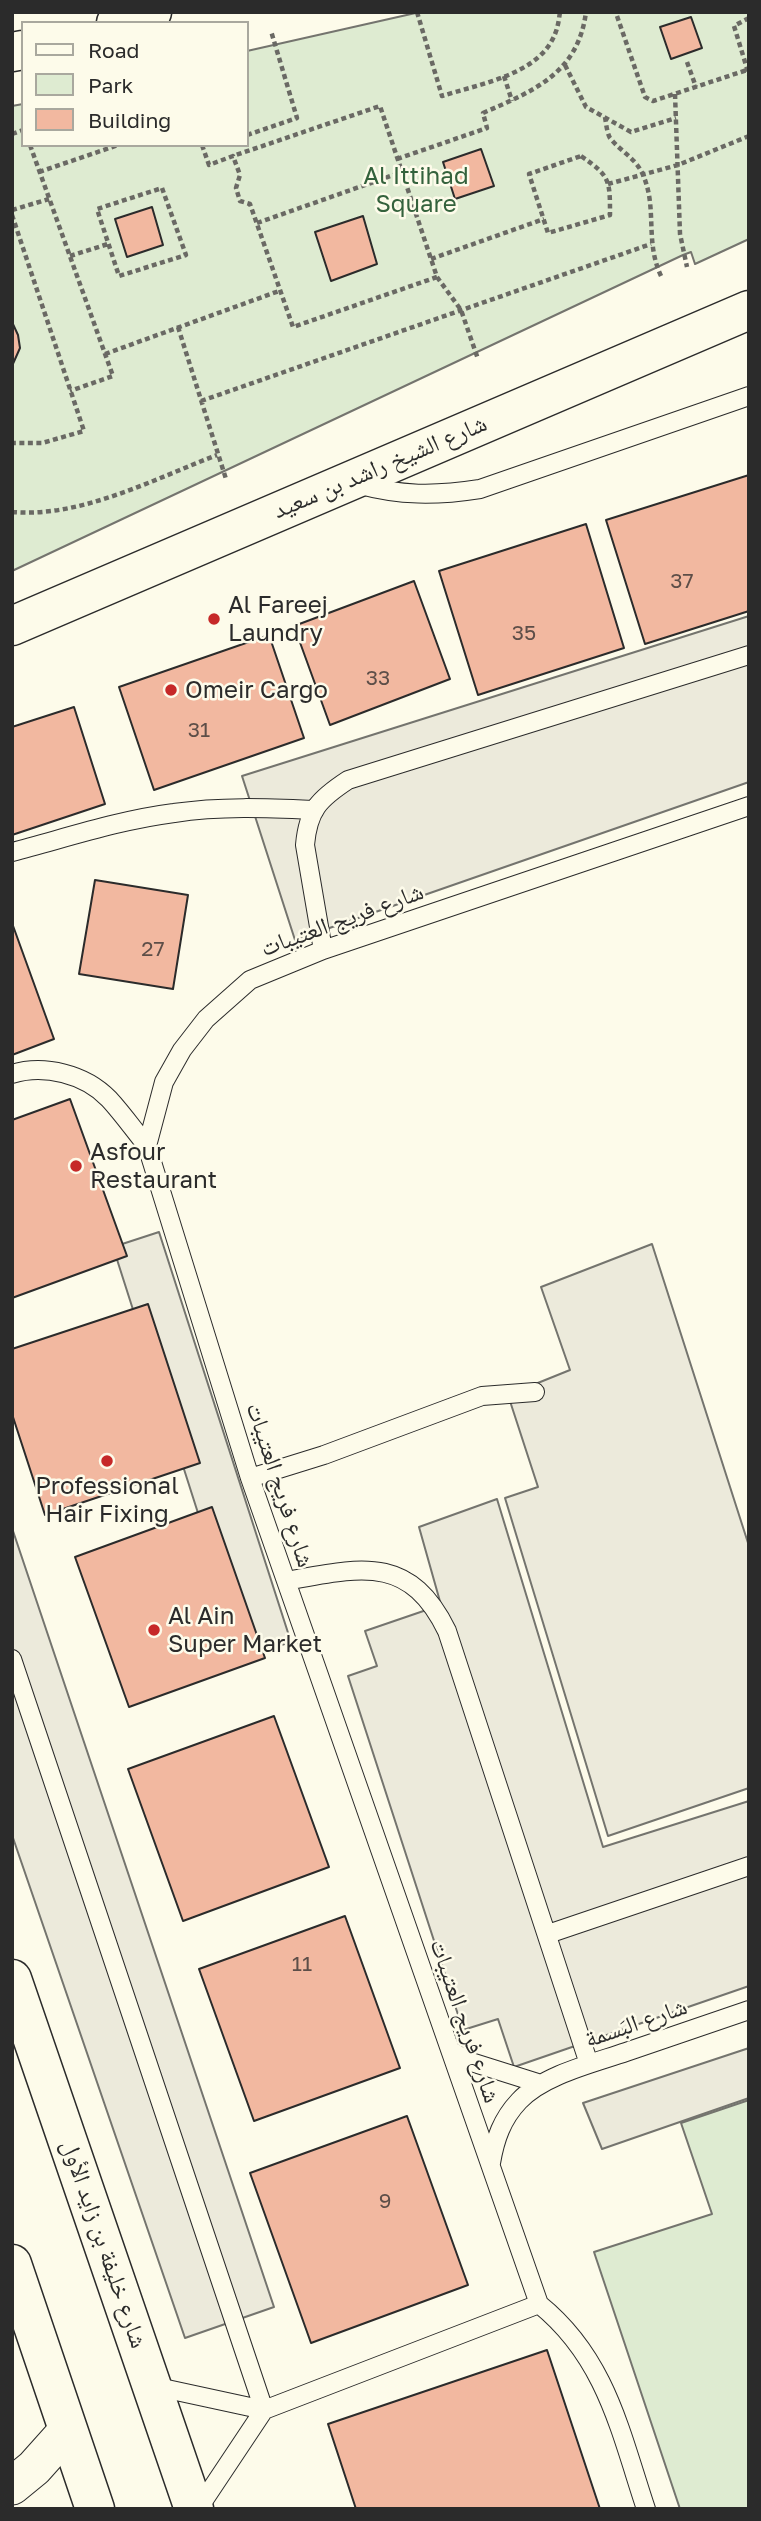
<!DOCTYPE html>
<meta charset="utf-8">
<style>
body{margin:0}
#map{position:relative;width:761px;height:2521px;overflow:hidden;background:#fdfbea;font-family:"Golos Text",sans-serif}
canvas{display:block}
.frame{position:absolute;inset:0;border:14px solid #2b2b2b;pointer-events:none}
.legend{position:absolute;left:21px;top:21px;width:228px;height:126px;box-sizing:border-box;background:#fdfbea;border:2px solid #a9a89e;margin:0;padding:9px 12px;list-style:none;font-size:21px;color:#2b2b2b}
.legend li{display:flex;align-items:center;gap:14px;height:35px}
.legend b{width:35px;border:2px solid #a9a89e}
</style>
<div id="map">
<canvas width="761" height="2521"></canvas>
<div class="frame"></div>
<ul class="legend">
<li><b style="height:9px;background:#fdfbea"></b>Road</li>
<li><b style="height:19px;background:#deebd1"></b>Park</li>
<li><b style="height:19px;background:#f2b8a0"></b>Building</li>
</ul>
</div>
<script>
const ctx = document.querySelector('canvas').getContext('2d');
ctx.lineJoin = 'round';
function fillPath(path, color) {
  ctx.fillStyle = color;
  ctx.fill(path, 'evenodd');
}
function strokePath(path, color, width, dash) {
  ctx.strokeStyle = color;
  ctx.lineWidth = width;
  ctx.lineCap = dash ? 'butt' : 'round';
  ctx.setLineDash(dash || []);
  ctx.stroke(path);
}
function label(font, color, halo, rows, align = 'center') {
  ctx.font = font + ' "Golos Text","Noto Naskh Arabic",sans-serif';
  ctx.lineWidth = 5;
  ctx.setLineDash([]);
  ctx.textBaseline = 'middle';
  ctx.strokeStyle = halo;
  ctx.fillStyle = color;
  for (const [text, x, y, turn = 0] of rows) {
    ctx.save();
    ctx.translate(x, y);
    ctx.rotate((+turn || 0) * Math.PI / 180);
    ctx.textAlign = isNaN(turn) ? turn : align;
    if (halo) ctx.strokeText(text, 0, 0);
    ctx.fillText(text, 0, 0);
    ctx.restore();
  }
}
const green = new Path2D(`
 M420 12H749V239L695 264 691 252 683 255 12 571V106L23 104V145H247V51Z
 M749 2100V2509H680L594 2252 712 2214 681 2123Z`);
fillPath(green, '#deebd1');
strokePath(green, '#74746e', 2);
const parking = new Path2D(`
 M749 616V782L295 940 242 776Z
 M159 1232 291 1642 244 1657 113 1247Z
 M652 1244 749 1546V1788L608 1836 505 1498 538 1487 508 1395 570 1370 541 1287Z
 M497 1499 603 1847 749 1801V1986L514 2067 498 2019 463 2030 348 1676 377 1666 365 1631 441 1605 419 1527Z
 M12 1528 274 2307 185 2338 12 1835Z
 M749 2048V2098L602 2149 583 2103Z`);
fillPath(parking, '#eceadb');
strokePath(parking, '#74746e', 2);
const building = new Path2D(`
 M691 17 702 48 671 59 660 27Z
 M481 149 494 186 455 199 443 162Z
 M152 207 163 245 127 257 115 219Z
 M363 216 377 264 331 281 315 232Z
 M12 322 18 335 20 348 12 366Z
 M749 475V611L645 644 606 520Z
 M586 524 624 648 478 695 439 571Z
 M414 581 450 679 330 725 294 626Z
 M269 635 304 738 154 790 119 687Z
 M74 707 105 804 12 835V727Z
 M95 880 188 895 173 989 79 974Z
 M12 923 54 1039 12 1055Z
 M70 1099 127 1256 12 1298V1120Z
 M148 1304 200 1463 45 1515 12 1414V1349Z
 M212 1507 265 1658 129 1707 75 1557Z
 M274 1716 329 1867 183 1921 128 1769Z
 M345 1916 400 2068 254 2121 199 1969Z
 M407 2116 468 2285 311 2343 250 2173Z
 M547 2350 600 2509H356L328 2424Z`);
fillPath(building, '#f2b8a0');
strokePath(building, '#2b2b2b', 2);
const service = new Path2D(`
 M357 484C401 496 435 496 480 489L749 396
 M12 852C66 838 119 820 174 813 220 806 267 808 313 810
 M323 950 305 845C308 810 319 799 348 780L749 655
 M12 1074C44 1064 85 1074 109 1099 122 1113 134 1130 147 1146
 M250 1478 324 1455 482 1396 535 1392
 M286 1581C359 1568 409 1553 447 1631L589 2064
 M12 1659 264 2410
 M548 1934 749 1866
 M450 2050 468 2061 541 2084
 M491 2163C495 2139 502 2119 519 2101 543 2075 594 2063 626 2052 667 2038 708 2024 749 2010
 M153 2386 264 2410 539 2304
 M198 2509 264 2410
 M646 2509C620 2431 606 2358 539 2304L250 1478 147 1146 164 1082 182 1050 206 1019 250 980 323 950 749 806`);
const minor = new Path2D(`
 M12 2486 34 2468 68 2430`);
const tertiary = new Path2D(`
 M12 1979 194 2509
 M12 2264 95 2509`);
const primary = new Path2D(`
 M116 23 152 12
 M12 52 23 50
 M12 626 749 310`);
strokePath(service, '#2b2b2b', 20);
strokePath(minor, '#2b2b2b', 39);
strokePath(tertiary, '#2b2b2b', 41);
strokePath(primary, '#2b2b2b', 41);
strokePath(new Path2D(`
 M417 12 442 96C479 84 539 75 555 34 558 27 559 19 560 12
 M617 16 645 97 653 101 747 70
 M749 18 734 26 749 75
 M687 62 696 87
 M565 65 586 107 631 132 676 118
 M504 76 512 101
 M675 94 680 234 687 267
 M605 117C606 123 607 133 610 138 621 152 636 158 643 175 658 209 644 242 662 278
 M12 134 23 130
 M247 135 297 118 271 31
 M30 145 113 376 70 391
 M202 145 209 165 233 156 240 175 236 188 240 201 250 204 293 327 437 277 380 106 233 156
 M581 156C610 176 610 180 610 215L548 233 529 174Z
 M397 159 487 128 483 113C533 91 578 74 586 12
 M39 172 118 145
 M608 184 678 165 749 136
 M162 188 186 255 119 276 97 209Z
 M12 210 49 199
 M12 215 84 431 42 443H12
 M257 223 402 172
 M70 256 108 244
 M431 259 544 219
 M437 277 461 310 478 359
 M178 327 226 479
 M105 354 279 291
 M201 401 651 244
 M12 512C81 518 154 479 217 455`), '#6a6964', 4.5, [5, 3.5]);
strokePath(service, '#fdfbea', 18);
strokePath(minor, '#fdfbea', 37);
strokePath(tertiary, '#fdfbea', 38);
strokePath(primary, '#fdfbea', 38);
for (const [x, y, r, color] of [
 [214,619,7,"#c62828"],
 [171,690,7,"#c62828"],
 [76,1166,7,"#c62828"],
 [107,1461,7,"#c62828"],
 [154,1630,7,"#c62828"]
]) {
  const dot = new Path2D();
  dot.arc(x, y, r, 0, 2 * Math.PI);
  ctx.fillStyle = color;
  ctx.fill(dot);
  strokePath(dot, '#fdfbea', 2.5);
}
label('21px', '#5d4e48', null, [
 ["37",682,581],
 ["35",524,633],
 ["33",378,678],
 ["31",199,730],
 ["27",153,949],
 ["11",302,1964],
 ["9",385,2201]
]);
label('24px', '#34623c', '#fdfbea', [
 ["Al Ittihad",416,176],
 ["Square",416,204]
]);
label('24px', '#2b2b2b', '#fdfbea', [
 ["شارع الشيخ راشد بن سعيد",380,467,-23],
 ["شارع فريج العتيبات",342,920,-20],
 ["شارع فريج العتيبات",280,1485,72],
 ["شارع فريج العتيبات",465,2021,71],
 ["شارع البَسمة",636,2023,-19],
 ["شارع خليفة بن زايد الأول",104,2244,71]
]);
label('24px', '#2b2b2b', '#fdfbea', [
 ["Al Fareej",228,605],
 ["Laundry",228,633],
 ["Omeir Cargo",185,690],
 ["Asfour",90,1152],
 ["Restaurant",90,1180],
 ["Professional",107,1486,"center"],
 ["Hair Fixing",107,1514,"center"],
 ["Al Ain",168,1616],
 ["Super Market",168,1644]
], 'left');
</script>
